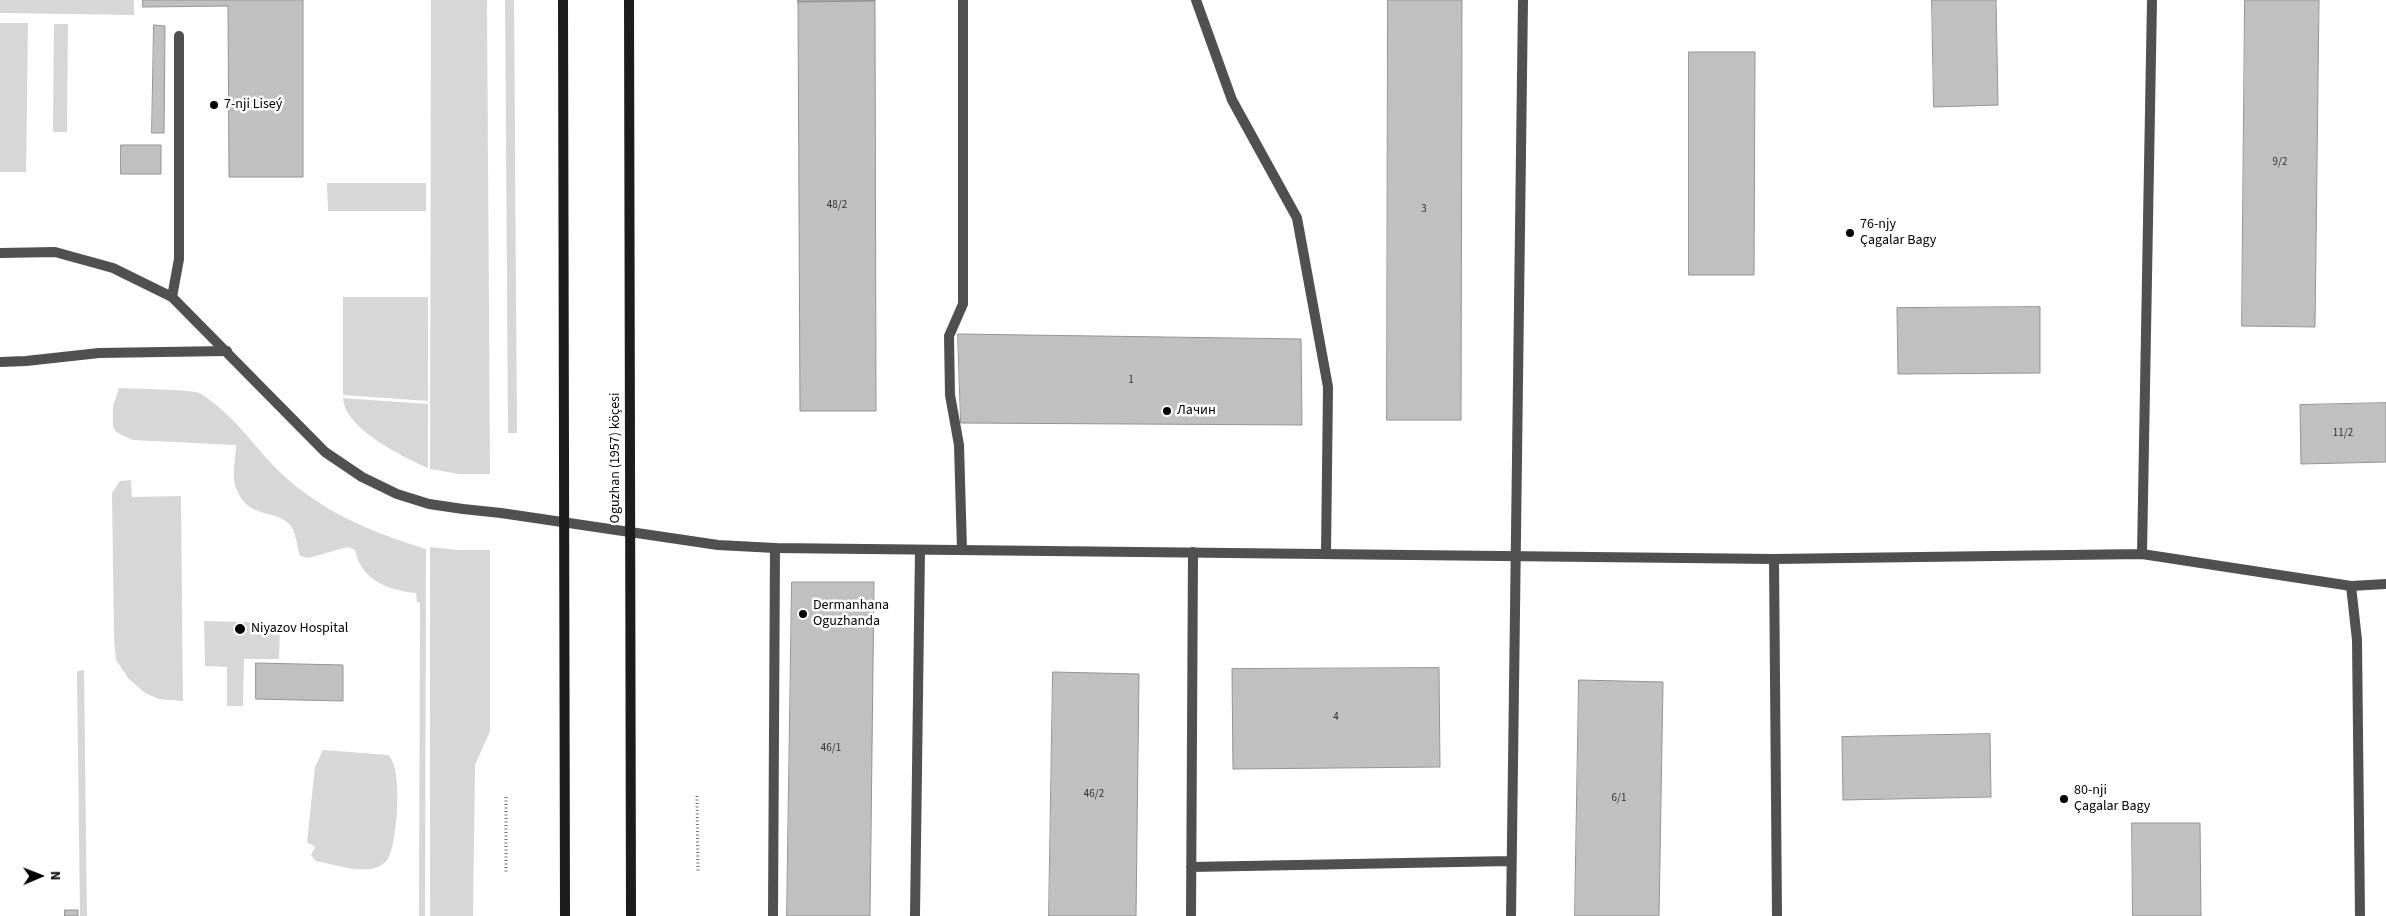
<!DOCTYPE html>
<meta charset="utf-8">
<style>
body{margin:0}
#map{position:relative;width:2386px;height:916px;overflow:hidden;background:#fff;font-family:"Source Sans 3",sans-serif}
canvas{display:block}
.north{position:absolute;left:15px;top:851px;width:50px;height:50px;-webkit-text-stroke:4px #fff;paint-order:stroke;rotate:89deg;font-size:14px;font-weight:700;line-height:20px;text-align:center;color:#000}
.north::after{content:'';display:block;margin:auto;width:18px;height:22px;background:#000;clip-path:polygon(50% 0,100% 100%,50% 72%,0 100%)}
</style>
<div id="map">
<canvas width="2386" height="916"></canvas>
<div class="north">N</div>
</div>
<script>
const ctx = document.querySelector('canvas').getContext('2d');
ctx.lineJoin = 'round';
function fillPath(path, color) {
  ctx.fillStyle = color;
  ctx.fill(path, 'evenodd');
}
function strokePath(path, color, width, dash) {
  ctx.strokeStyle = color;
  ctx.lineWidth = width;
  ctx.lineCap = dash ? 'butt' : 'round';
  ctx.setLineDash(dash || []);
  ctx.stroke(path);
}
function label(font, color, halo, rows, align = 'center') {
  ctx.font = font + ' "Source Sans 3",sans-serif';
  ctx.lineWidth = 5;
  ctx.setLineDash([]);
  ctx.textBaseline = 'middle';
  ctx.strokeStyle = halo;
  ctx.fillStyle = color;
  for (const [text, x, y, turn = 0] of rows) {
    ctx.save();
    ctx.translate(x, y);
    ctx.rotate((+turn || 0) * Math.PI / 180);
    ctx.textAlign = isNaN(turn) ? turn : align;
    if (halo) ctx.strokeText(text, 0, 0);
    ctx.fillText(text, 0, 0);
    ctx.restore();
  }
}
fillPath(new Path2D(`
 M0 0H134V15L0 13Z
 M431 0H487L490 474H459L430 469Z
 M505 0H514L517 433H508Z
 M0 23H28L26 172H0Z
 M54 24H68L67 132H53Z
 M327 183H426V211H328Z
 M343 297H428V401L343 395Z
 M119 388C133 389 190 389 199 393 233 412 255 449 283 475 324 513 374 533 426 549L425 916H419L420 603 417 602 416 593C389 591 360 579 355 550L348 547 308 558 300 556C297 547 296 533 291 526 277 508 248 521 236 488 231 476 236 457 236 445L133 440 116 432 113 427V406Z
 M343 398 428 404V468C403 457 344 428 343 398Z
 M131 480 132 497 181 496 183 701 159 699 145 693 129 679 116 660 114 639 112 493 120 481Z
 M430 547 458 550H490V731L475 765 473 916H430Z
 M204 621 280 623 279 659H244L243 706H227V667L205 666Z
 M84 670 87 916H80L77 671Z
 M323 750 388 755C403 766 398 842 388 859 387 861 382 865 380 866 362 875 334 864 316 861L311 855 315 847 307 842 315 767Z`), '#d7d7d7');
const building = new Path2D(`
 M143 0H303V177H229L228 6 143 7Z
 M798 0H875V1L798 2Z
 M1388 0H1462L1461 420H1387Z
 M1932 0H1996L1998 105 1934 107Z
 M2245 0H2319L2315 327 2242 326Z
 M875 1 876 411H800L798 2Z
 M154 25 165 26 164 133H152Z
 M1689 52H1755L1754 275H1689Z
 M121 145H161V174H121Z
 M2040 307V373L1898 374 1897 308Z
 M958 334 1301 339 1302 425 961 423Z
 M2386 403V462L2301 464 2300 405Z
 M792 582H874L870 916H787Z
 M256 663 343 665V701L256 699Z
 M1439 668 1440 767 1233 769 1232 669Z
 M1053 672 1139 674 1136 916H1049Z
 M1579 680 1663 682 1659 916H1575Z
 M1990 734 1991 797 1843 800 1842 737Z
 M2132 823H2200L2201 916H2133Z
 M65 910H78V916H65Z`);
fillPath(building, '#c0c0c0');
strokePath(building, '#949494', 1);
strokePath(new Path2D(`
 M697 796 698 873
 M506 797V874`), '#727272', 3, [1, 2.5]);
strokePath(new Path2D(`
 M1196 0 1232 100 1297 218 1328 387 1326 554
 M172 297 179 259V36
 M0 362 26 361 99 353 227 351
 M962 550 959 445 950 395 949 336 963 304V0
 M2351 586 2386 584
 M1191 867 1511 861
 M773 916 775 548
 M915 916 920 550
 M1191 916 1193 552
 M1511 916 1523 0`), '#505050', 10);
strokePath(new Path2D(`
 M0 253 55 252 113 268 172 297 325 452 362 477 397 494 429 504 463 509 501 513 718 545 775 548 1774 559 2142 554 2351 586 2357 640 2360 916
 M2142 554 2152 0
 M1774 559 1777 916`), '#505050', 10);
strokePath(new Path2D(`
 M563 0 565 916
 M629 0 631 916`), '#1d1d1d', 10);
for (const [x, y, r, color] of [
 [214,105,5,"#000"],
 [1850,233,5,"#000"],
 [1167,411,5,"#000"],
 [803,614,5,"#000"],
 [240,629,6,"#000"],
 [2064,799,5,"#000"]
]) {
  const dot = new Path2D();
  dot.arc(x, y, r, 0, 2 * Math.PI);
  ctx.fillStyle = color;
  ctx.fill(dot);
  strokePath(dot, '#fff', 2);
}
label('11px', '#303030', null, [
 ["9/2",2280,163],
 ["48/2",837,206],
 ["3",1424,210],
 ["1",1131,381],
 ["11/2",2343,434],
 ["4",1336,718],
 ["46/1",831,749],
 ["46/2",1094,795],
 ["6/1",1619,799]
]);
label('14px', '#000', '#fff', [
 ["7-nji Liseý",224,105],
 ["76-njy",1860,225],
 ["Çagalar Bagy",1860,241],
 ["Лачин",1177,411],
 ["Dermanhana",813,606],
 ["Oguzhanda",813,622],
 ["Niyazov Hospital",251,629],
 ["80-nji",2074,791],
 ["Çagalar Bagy",2074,807]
], 'left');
label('14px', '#000', '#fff', [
 ["Oguzhan (1957) köçesi",616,458,-90]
]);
</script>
